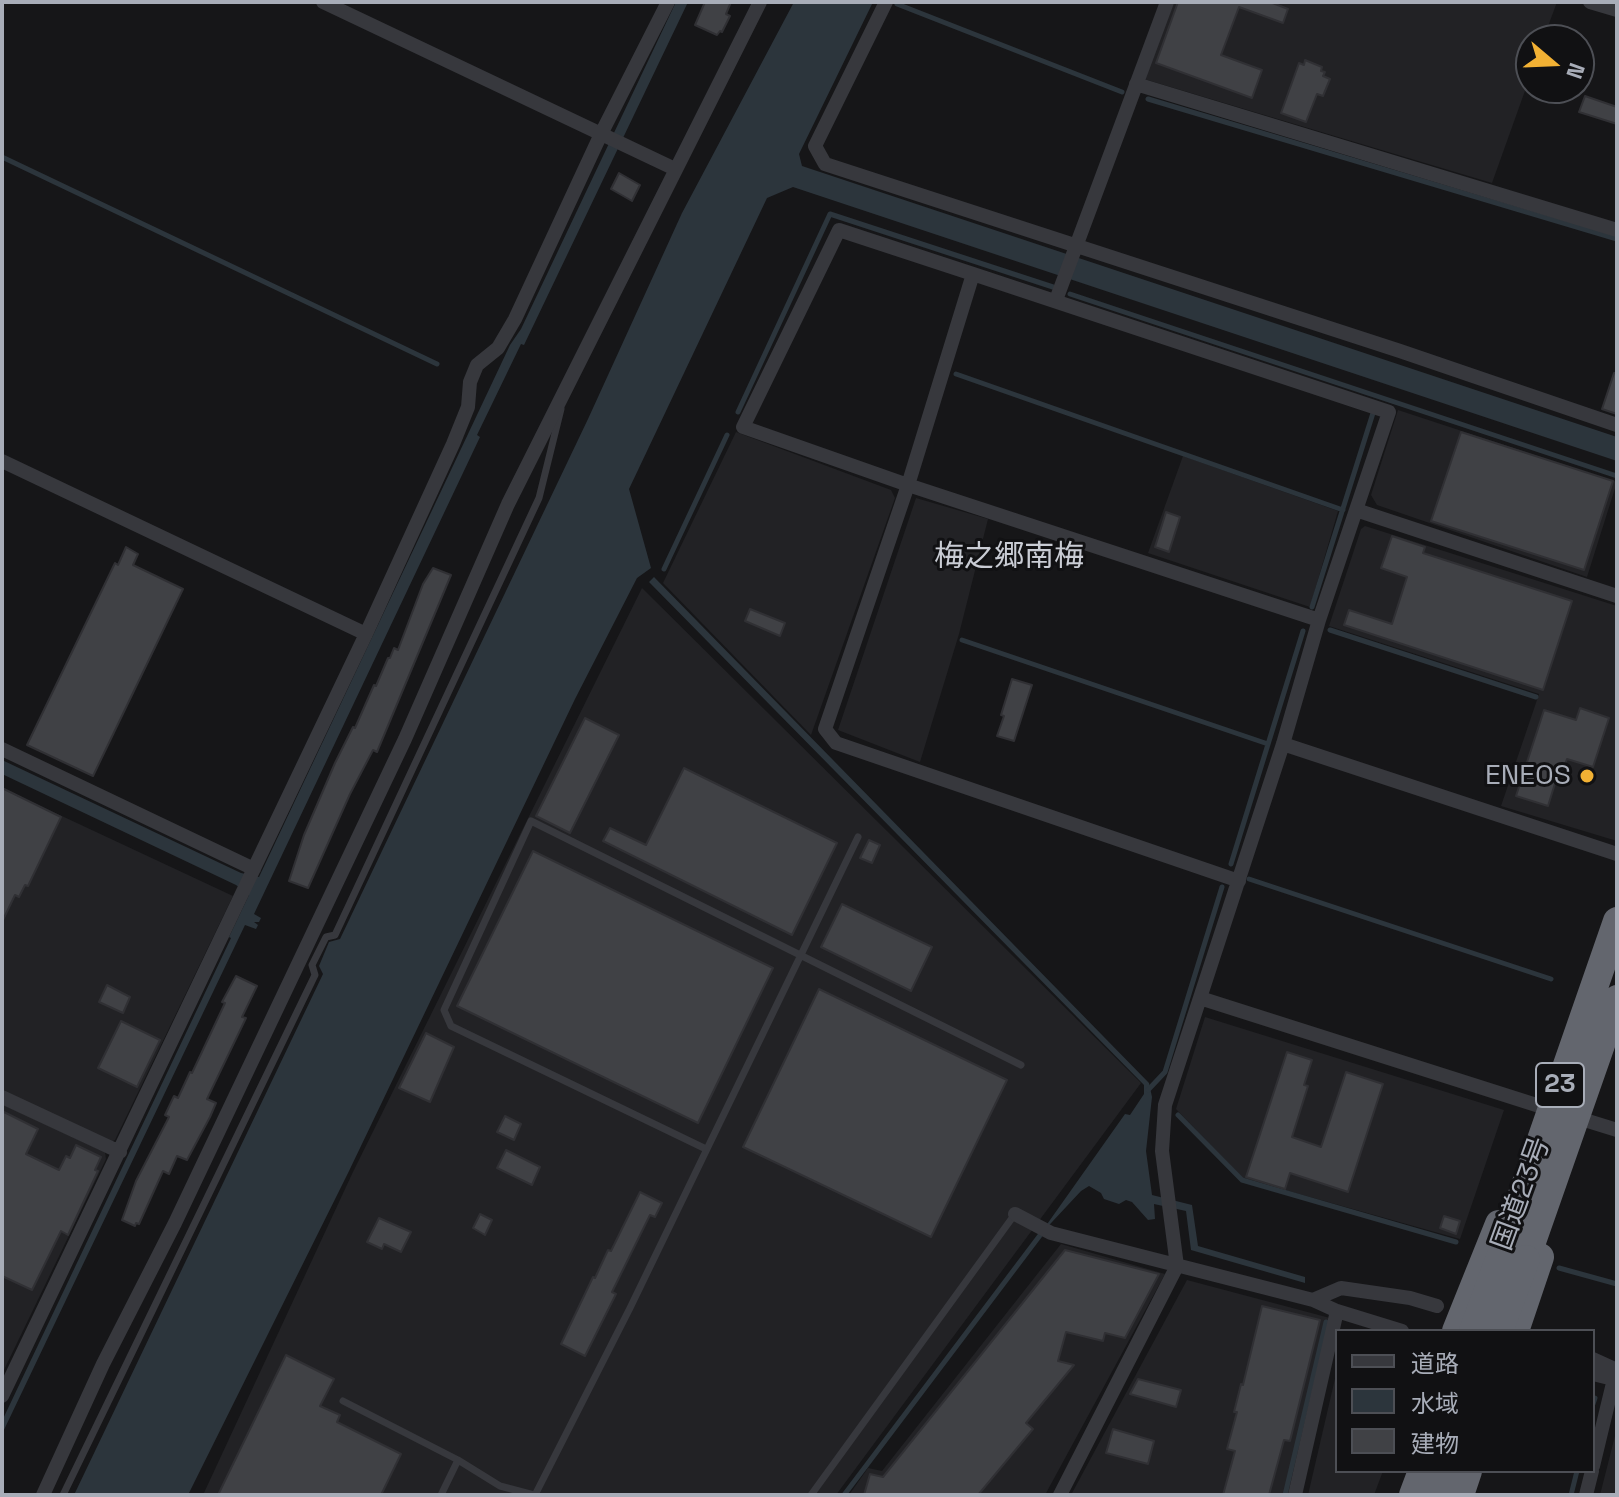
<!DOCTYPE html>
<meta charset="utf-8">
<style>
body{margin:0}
#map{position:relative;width:1619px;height:1497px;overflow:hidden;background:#161618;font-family:"Space Grotesk","Noto Sans JP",sans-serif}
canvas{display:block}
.frame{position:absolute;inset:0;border:4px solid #a8adb8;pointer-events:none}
.legend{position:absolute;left:1335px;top:1329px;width:260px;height:144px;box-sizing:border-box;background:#111113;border:2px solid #4d4f55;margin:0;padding:10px 14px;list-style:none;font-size:24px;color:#a8adb8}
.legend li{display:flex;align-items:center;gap:16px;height:40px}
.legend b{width:40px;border:2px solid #4d4f55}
.north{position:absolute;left:1515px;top:24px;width:80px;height:80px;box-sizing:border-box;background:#111113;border:2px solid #4d4f55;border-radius:50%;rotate:109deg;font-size:22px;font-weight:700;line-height:32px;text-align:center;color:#a8adb8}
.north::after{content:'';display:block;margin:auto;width:28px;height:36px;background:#f2b134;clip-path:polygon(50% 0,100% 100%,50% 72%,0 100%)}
</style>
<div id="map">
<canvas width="1619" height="1497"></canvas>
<div class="frame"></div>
<ul class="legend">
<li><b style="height:10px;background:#37383d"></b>道路</li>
<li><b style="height:22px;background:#2c353c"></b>水域</li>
<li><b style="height:22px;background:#404145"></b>建物</li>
</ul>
<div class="north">N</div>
</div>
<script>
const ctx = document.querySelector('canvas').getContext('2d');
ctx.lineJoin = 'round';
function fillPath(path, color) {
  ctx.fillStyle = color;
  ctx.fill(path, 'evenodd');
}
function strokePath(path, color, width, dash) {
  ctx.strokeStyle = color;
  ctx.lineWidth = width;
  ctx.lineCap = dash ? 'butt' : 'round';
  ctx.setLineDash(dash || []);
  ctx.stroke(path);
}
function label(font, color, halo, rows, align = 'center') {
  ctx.font = font + ' "Space Grotesk","Noto Sans JP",sans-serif';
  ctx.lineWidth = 6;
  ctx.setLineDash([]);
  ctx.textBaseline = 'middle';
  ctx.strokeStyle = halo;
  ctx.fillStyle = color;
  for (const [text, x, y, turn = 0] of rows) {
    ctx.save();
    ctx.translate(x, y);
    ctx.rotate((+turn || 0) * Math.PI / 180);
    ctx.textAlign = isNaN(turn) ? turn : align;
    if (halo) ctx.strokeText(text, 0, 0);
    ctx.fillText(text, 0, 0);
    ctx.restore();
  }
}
fillPath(new Path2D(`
 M1174 2H1557L1543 40H1531V74L1492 183 1144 79Z
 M1398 410 1617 482 1587 577 1377 505 1371 495Z
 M736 432 891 490 895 498 811 735 663 583Z
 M1183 456 1338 511 1310 607 1148 553Z
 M916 498 988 519 959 634 920 762 838 730Z
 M1365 526 1617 606V841L1501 806 1539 694 1329 626 1361 529Z
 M642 588 1141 1083 836 1495H203L352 1174Z
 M2 788 233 896 115 1140 111 1142 2 1091Z
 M1205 1017 1504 1110 1460 1239 1242 1178 1176 1109Z
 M2 1104 105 1152 106 1159 2 1374Z
 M1061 1244 1165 1274 1045 1495H849L868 1468 882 1471Z
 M1187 1280 1330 1318 1288 1495H1071Z
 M1337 1370V1471H1383L1374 1495H1308Z
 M1617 1428V1495H1600Z`), '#222225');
fillPath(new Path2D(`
 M676 2H688L524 345 521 344 477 435 480 437 254 914 261 918 259 922H254L258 925 256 929 245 925 2 1434V1421L231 938 229 937 249 895 236 885 2 774V760L241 873 259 877 510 345 521 329Z
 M794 2H873L799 154 802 166 1617 437V461L793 187 767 198 629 489 651 568 637 578 575 699 349 1171 188 1495H74L323 974 319 966 329 942 340 939 588 419 682 213Z
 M654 577 1149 1083 1152 1097 1146 1151 1152 1195 1192 1205 1198 1246 1305 1277V1283L1191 1250 1186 1211 1154 1204 1155 1219 1148 1220 1132 1202 1126 1200 1119 1204 1104 1199 1101 1193 1089 1186 1081 1191 1038 1237 1125 1114 1130 1115 1144 1094V1085L649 582Z`), '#2c353c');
strokePath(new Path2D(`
 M897 4 1122 92
 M1148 99 1617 239
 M2 157 437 364
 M1070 294 1617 476
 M956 374 1343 510
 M738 412 830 214 1053 287
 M664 569 727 435
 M1312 607 1373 413
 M1330 630 1536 697
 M962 640 1268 744
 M1231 864 1303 631
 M1249 879 1551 979
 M1148 1090 1165 1072 1222 887
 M1178 1115 1242 1180 1456 1242
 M1559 1268 1617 1284
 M1593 1404 1595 1398
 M844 1495 1041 1234
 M1285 1495 1326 1322
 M1571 1495 1577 1471`), '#2c353c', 5);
const building = new Path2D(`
 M705 2H731L726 14 730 16 722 32 720 31 717 35 695 25Z
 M1178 2H1270L1288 9 1283 23 1239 7 1221 55 1262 70 1252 98 1156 63Z
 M1305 60 1322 67 1321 71 1325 72 1323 76 1330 79 1323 96 1317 94 1306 122 1281 113 1299 63 1304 65Z
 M1585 96 1617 107V124L1579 112Z
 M619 173 640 185 632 201 611 189Z
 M1614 373H1617V414L1602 409Z
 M1461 432 1613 481 1584 570 1431 521Z
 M1166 512 1180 517 1169 552 1155 547Z
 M1392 536 1425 547 1423 553 1572 601 1543 690 1344 625 1349 610 1392 624 1407 577 1381 568Z
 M126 547 138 554 133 565 183 589 93 776 27 745 115 563 118 565Z
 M433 568 451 575 377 752 373 750 350 794 308 888 289 881 304 835 335 763 353 727 355 728 374 685 376 686 388 658H390L394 648 398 650 423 584Z
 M750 609 785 623 780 636 745 621Z
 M1012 679 1032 685 1014 741 997 736 1004 716 1001 715Z
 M1580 708 1609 718 1593 767 1567 759 1560 778 1557 777 1548 806 1516 796 1544 710 1576 720Z
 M585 718 619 735 570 833 536 816Z
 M684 768 837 843 792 935 603 841 610 828 646 845Z
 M2 788 61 817 28 886 25 885 19 897 15 895 2 922Z
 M869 840 880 845 872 863 860 858Z
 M533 851 773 968 698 1123 457 1006Z
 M842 904 932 947 911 991 821 947Z
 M236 976 257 986 242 1017 246 1018 207 1099 216 1103 210 1117 187 1160 177 1156 169 1174 163 1171 139 1224 136 1223 135 1226 122 1220 136 1181 169 1117 165 1115 174 1096 178 1098 190 1072 192 1073 225 1003 222 1002Z
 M107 985 130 997 123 1013 99 1002Z
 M819 989 1007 1080 931 1237 743 1147Z
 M121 1021 160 1040 137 1087 98 1068Z
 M426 1033 454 1047 430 1102 399 1088Z
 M1287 1052 1312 1060 1304 1085 1308 1086 1292 1137 1321 1147 1346 1072 1383 1084 1348 1192 1290 1173 1285 1189 1246 1177Z
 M2 1111 38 1129 26 1154 59 1170 66 1156 70 1158 76 1145 101 1157 95 1170 98 1171 68 1235 61 1231 32 1290 2 1276Z
 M505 1116 521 1124 514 1140 497 1132Z
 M506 1150 540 1167 532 1185 497 1168Z
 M640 1192 662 1203 655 1217 650 1215 612 1292 616 1294 585 1356 561 1344 593 1277 595 1278 608 1250 611 1251Z
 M480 1214 492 1220 485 1235 473 1228Z
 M1444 1216 1460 1221 1456 1234 1440 1228Z
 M379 1218 411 1232 401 1252 384 1244 382 1249 367 1242Z
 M1065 1250 1159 1274 1125 1338 1105 1333 1103 1341 1066 1332 1058 1361 1074 1365 1026 1423 1033 1429 978 1495H864L870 1474 883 1477Z
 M1262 1306 1320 1320 1290 1441 1284 1440 1269 1495H1223L1235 1451 1227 1449 1237 1412H1234L1241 1384 1243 1385Z
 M286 1355 334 1379 320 1406 340 1415 337 1422 401 1454 381 1495H218Z
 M1138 1379 1181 1390 1176 1407 1130 1394Z
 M1113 1429 1154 1441 1148 1464 1106 1453Z`);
fillPath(building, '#404145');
strokePath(building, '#303034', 2);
strokePath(new Path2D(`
 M706 1149 451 1026 444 1010 531 821 1021 1065
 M343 1401 458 1460 500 1486 534 1495
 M63 1495 315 975 312 965 326 937 335 935 539 498 561 409
 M441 1495 458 1460
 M535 1495 630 1308 858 837
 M811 1495 1015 1214`), '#37383d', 7);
strokePath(new Path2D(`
 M323 2 675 169
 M886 2 815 146 825 164 1400 351 1617 425
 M1590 2 1617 10
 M1136 84 1617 230
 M973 274 839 230 743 427 908 485 1319 620
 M1056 300 1167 2
 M2 461 366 634
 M1356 510 1617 596
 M1283 744 1617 854
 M2 749 254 869
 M1200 998 1552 1110
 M2 1097 120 1152
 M1575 1117 1617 1130
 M1015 1214 1051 1233 1313 1300 1337 1311 1402 1331
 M1313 1300 1341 1288 1410 1298 1437 1306
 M1593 1359 1617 1370
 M1593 1374 1617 1380
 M2 1396 366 634 453 444 468 407 470 382 477 365 498 348 515 319 601 134 668 2
 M1593 1466 1614 1379
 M43 1495 103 1364 175 1223 405 739 508 504 760 2
 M1060 1495 1177 1266 1162 1151 1165 1105 1283 744 1319 620 1389 412 973 274 908 485 825 729 836 743 1239 881
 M1295 1495 1337 1311
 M1586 1495 1592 1471`), '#37383d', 14);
strokePath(new Path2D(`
 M1503 1249 1617 921
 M1526 1259 1617 999
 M1456 1331 1499 1224
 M1515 1331 1540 1257
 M1413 1495 1422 1471
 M1439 1495 1448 1471
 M1460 1495 1468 1471`), '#63666e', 28);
strokePath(new Path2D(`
 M1473 1331 1503 1249
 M1499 1331 1526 1259`), '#63666e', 28);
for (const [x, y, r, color] of [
 [1587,776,8,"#f2b134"]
]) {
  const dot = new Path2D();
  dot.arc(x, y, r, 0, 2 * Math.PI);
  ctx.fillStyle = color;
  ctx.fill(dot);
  strokePath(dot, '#111113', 3);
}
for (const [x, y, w] of [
 [1560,1085,48]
]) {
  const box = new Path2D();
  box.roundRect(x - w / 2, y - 22, w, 44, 6);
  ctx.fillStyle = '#111113';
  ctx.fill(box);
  strokePath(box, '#a8adb8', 2);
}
label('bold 26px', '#a8adb8', null, [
 ["23",1560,1085]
]);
label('28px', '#a8adb8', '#111113', [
 ["ENEOS",1571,776]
], 'right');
label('28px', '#a8adb8', '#111113', [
 ["国道23号",1522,1194,-70]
]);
label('30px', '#c9ccd4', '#111113', [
 ["梅之郷南梅",1009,558]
]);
</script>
